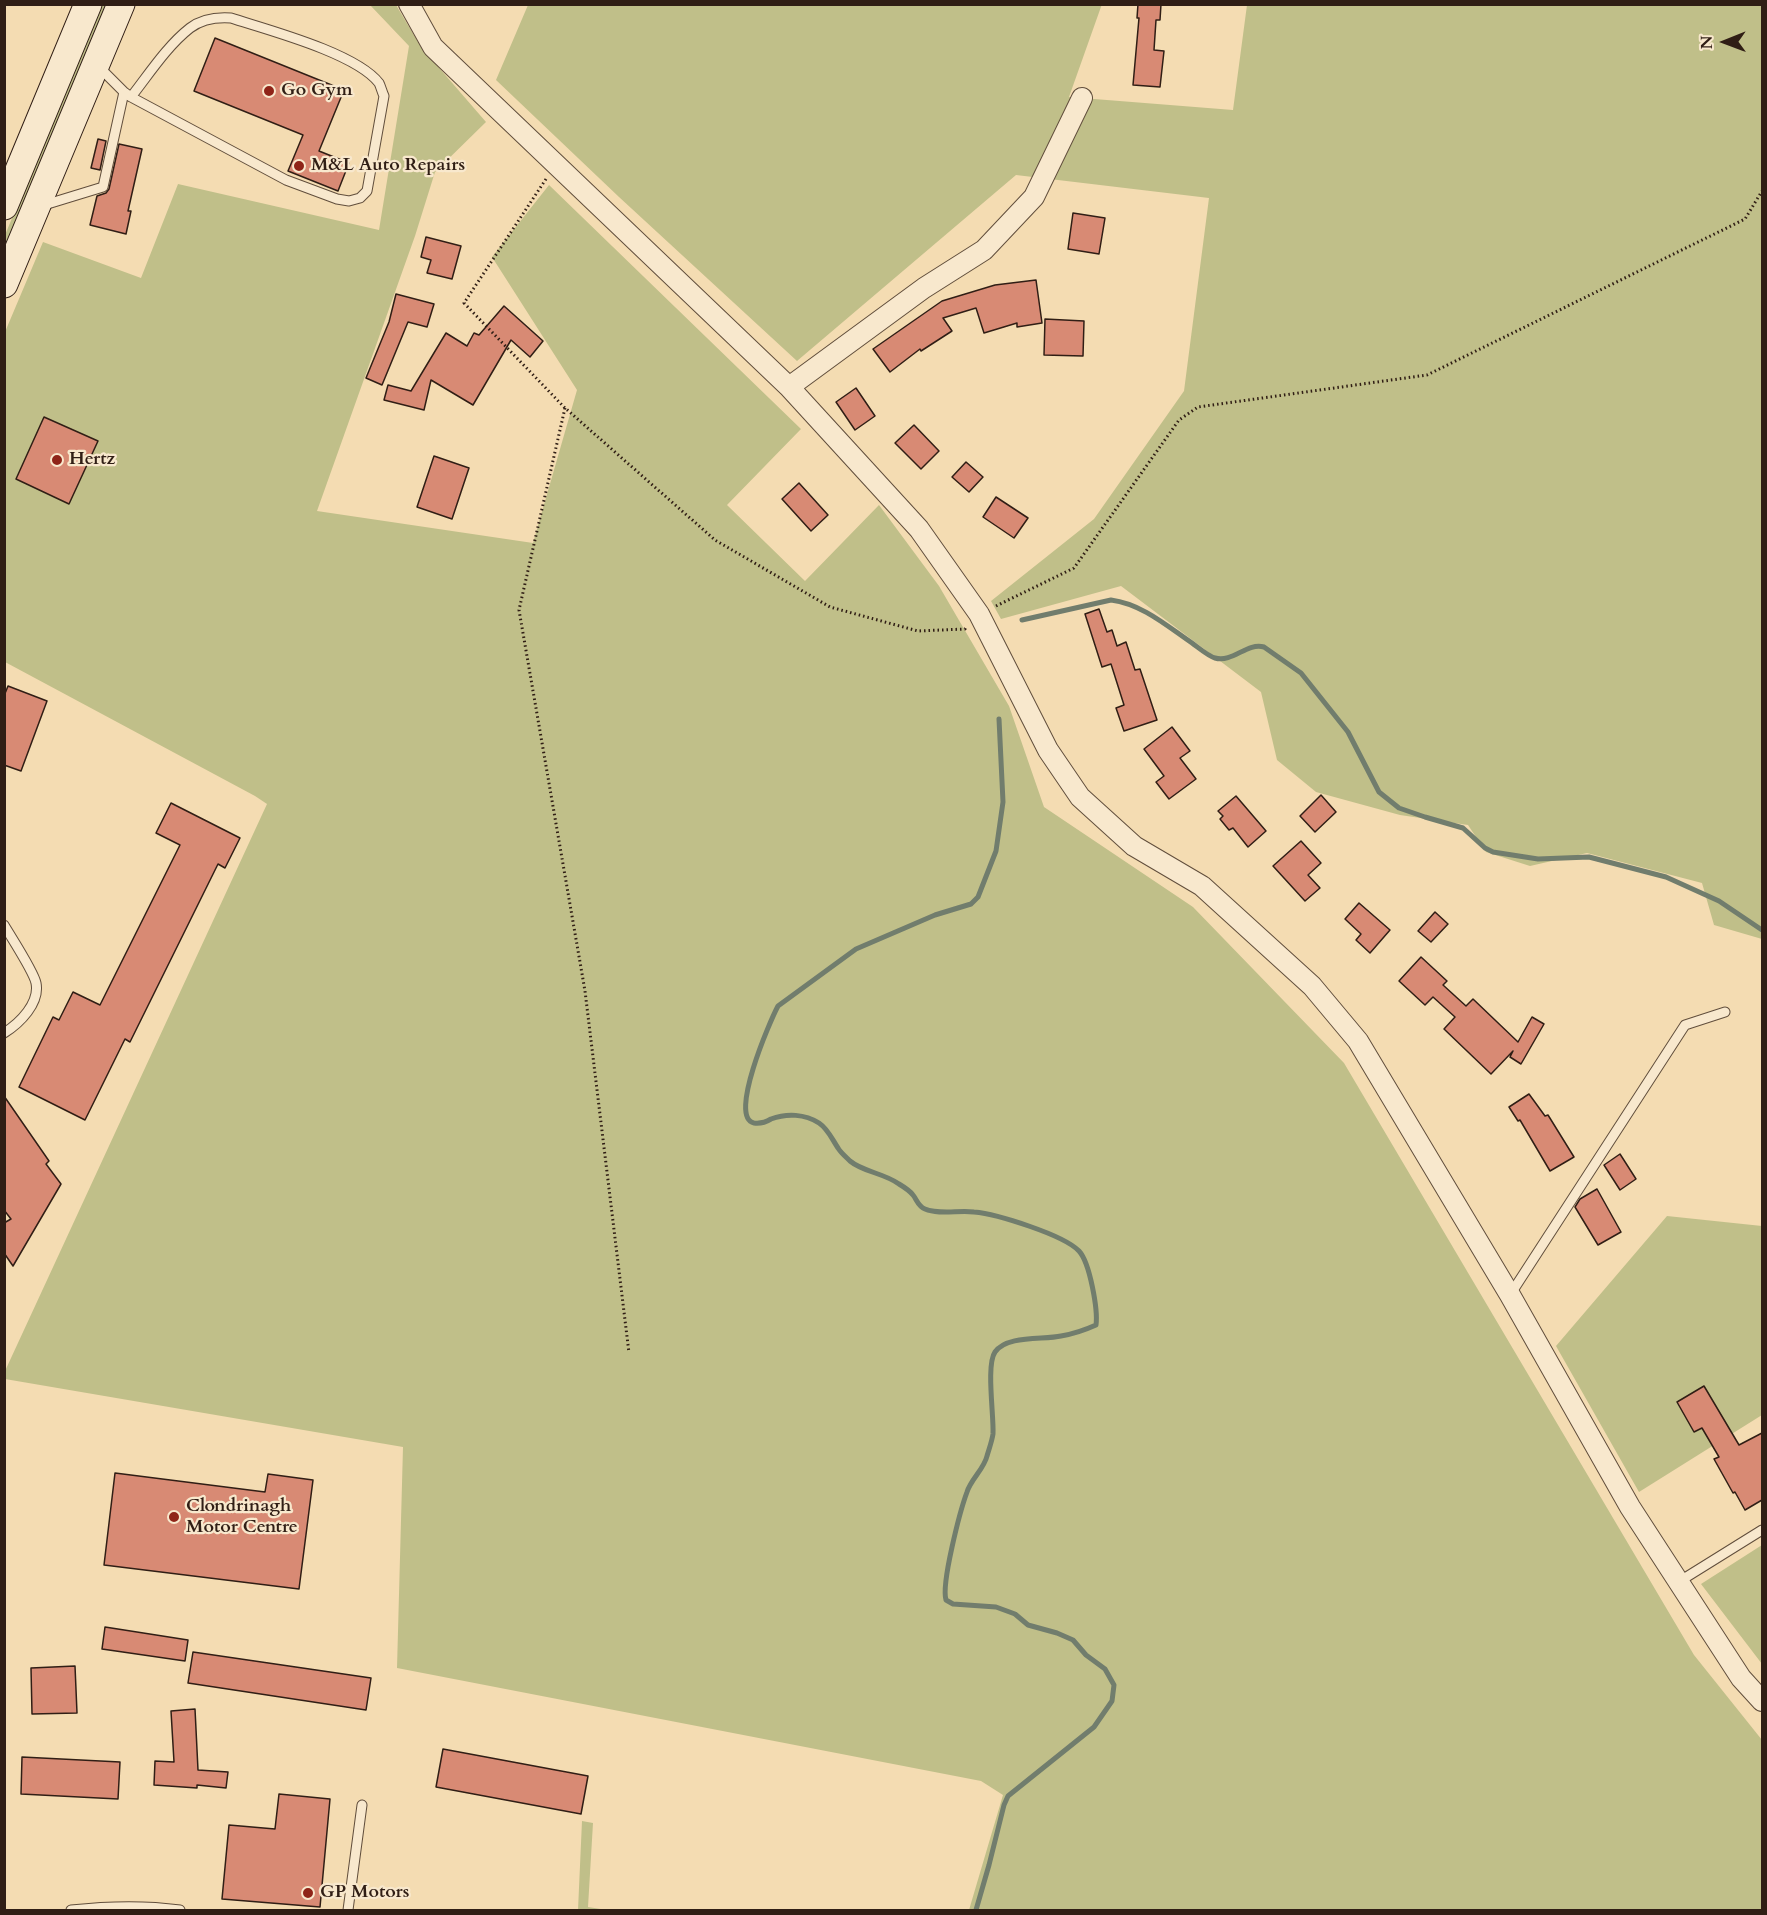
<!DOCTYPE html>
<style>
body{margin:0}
#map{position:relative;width:1767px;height:1915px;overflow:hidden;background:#f4dcb2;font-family:Cardo,serif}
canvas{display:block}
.frame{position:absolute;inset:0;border:6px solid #301e15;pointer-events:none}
.north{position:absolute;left:1695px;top:12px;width:60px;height:60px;-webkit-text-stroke:4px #f8e8cd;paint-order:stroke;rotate:269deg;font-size:16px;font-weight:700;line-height:24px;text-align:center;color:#301e15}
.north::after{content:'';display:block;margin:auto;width:21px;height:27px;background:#301e15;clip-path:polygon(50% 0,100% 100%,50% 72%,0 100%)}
</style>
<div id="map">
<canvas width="1767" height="1915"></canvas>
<div class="frame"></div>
<div class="north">N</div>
</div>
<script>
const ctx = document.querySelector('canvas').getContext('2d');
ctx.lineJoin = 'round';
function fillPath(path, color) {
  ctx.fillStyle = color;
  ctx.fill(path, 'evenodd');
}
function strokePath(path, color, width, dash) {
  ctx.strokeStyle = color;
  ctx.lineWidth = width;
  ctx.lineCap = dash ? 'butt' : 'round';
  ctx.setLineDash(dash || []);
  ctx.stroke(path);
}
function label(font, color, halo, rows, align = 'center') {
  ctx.font = font + ' Cardo,serif';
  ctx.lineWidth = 4.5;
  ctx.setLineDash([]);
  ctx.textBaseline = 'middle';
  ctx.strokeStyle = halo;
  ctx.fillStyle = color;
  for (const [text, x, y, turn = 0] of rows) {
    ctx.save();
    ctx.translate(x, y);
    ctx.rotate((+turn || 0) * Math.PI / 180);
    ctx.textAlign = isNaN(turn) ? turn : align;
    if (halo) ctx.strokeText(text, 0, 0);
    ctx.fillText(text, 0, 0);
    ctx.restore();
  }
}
fillPath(new Path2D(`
 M1102 4 1069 97 1233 110 1247 5H1762V939L1714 925 1702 883 1587 853 1530 866 1486 852 1468 825 1400 815 1316 792 1277 760 1261 692 1121 586 1001 619 991 601 1094 519 1184 391 1209 198 1016 175 797 361 619 197 496 80 528 5Z
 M101 5H109L5 254V235Z
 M370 5H396L421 47 486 122 435 172 415 236 317 511 533 543 577 390 492 257 549 185 801 429 727 505 805 581 879 505 939 586 1009 706 1044 807 1193 907 1344 1063 1694 1655 1762 1740V1910H969L1003 1795 981 1781 397 1668 403 1447 5 1379V1371L267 804 255 796 5 662V332L43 242 141 278 178 184 379 230 409 46Z
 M1667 1216 1762 1226V1415L1639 1492 1556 1346Z
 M1762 1545V1664L1701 1584Z
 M582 1821 593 1823 588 1907 607 1910H578Z`), '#c0bf89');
strokePath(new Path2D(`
 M1022 620 1111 600C1142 604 1167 626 1192 643 1199 648 1208 656 1215 658 1233 663 1247 642 1264 647L1301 673 1348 732 1379 792 1399 808 1425 817 1463 828 1485 848 1493 852 1538 859 1589 857 1666 877 1719 901 1762 930
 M976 1910 989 1865 1004 1805 1008 1796 1094 1727 1112 1701 1114 1685 1105 1669 1086 1655 1073 1640 1057 1633 1028 1625 1015 1614 996 1607 953 1604 946 1600C941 1584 960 1511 967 1492 971 1479 984 1469 987 1456 989 1449 992 1441 993 1434 994 1416 986 1365 995 1352 1007 1335 1043 1340 1061 1336 1073 1334 1085 1330 1096 1325 1098 1310 1090 1263 1079 1251 1064 1235 997 1214 974 1212 959 1210 939 1215 925 1209 918 1206 917 1200 913 1195 910 1191 904 1187 899 1184 884 1173 863 1172 850 1161 846 1157 841 1153 838 1148 832 1139 828 1129 819 1123 805 1114 787 1113 771 1119 766 1122 761 1124 754 1123 728 1118 770 1021 778 1006L856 949 935 915 971 904 978 897 996 851 1003 802 999 719`), '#717d6d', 5);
const building = new Path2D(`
 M1138 4H1161L1160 20H1156L1154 50 1164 51 1160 87 1133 85 1139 18H1137Z
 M215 38 344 90 319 151 349 163 338 191 288 171 303 135 194 91Z
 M98 139 106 141 100 170 91 168Z
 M119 144 142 149 128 211H131L126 234 90 225 97 196 106 193 109 189Z
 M1073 213 1105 218 1099 254 1068 249Z
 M426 237 461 246 452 279 427 273 431 260 421 257Z
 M1036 280 1042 323 1017 327V323L984 333 976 308 943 318 952 331 921 351 920 349 890 372 873 349 942 301 995 285Z
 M396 294 434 304 427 327 408 322 382 385 366 378 389 322Z
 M504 306 543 341 530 357 511 340 473 405 431 380 424 410 384 400 388 385 411 391 446 333 467 346 474 333 479 335Z
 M1045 319 1084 321 1083 356 1044 355Z
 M856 388 875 416 855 430 836 402Z
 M44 417 98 441 69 504 16 479Z
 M914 425 939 451 921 469 895 443Z
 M434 456 469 468 452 519 417 507Z
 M966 462 983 477 969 492 952 477Z
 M799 483 828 515 811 531 782 499Z
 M996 497 1028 518 1014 538 983 517Z
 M1099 609 1107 632 1112 630 1117 646 1126 642 1135 670 1140 669 1157 720 1124 731 1116 708 1124 705 1111 664 1102 667 1085 614Z
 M8 686 47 701 21 771 4 765V696Z
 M1172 727 1190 751 1180 758 1196 779 1169 799 1156 782 1164 776 1144 749Z
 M1321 795 1336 812 1315 832 1300 816Z
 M1236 796 1266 831 1248 847 1233 828 1229 830 1220 819 1223 816 1218 811Z
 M171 803 240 838 225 868 218 864 130 1042 125 1039 85 1120 19 1087 53 1017 59 1020 73 992 100 1005 180 845 156 833Z
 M1301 841 1321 863 1308 875 1320 888 1305 901 1273 866Z
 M1359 903 1390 930 1370 953 1356 940 1361 934 1345 919Z
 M1435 912 1448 924 1431 942 1418 931Z
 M1421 957 1447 981 1443 985 1466 1006 1473 999 1518 1042 1532 1017 1544 1024 1521 1064 1510 1057 1513 1051 1491 1074 1444 1029 1455 1017 1433 997 1425 1005 1399 981Z
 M1529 1094 1545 1116 1548 1115 1574 1157 1550 1171 1520 1120 1518 1121 1509 1107Z
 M4 1096 49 1161 46 1164 61 1184 13 1266 4 1253V1223L11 1219 4 1210Z
 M1620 1154 1636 1179 1620 1190 1604 1165Z
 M1597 1189 1621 1232 1598 1245 1575 1207 1580 1199Z
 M1704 1386 1739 1445 1762 1433V1500L1745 1510 1735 1492 1733 1493 1714 1459 1719 1457 1702 1428 1694 1432 1677 1402Z
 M115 1473 265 1492 268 1474 313 1480 299 1589 104 1565Z
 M105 1627 188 1640 185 1661 102 1649Z
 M193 1652 371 1678 366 1710 188 1683Z
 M75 1666 77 1713 32 1714 31 1668Z
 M195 1709 198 1770 228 1772 226 1788 197 1785V1788L154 1785 155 1761 174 1762 171 1711Z
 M443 1749 588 1776 581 1814 436 1787Z
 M22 1757 120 1762 118 1799 21 1794Z
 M279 1794 330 1799 320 1907 222 1899 229 1825 275 1829Z`);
fillPath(building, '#d88a74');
strokePath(building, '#301e15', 1.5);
const service = new Path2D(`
 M124 92 131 97 286 180 337 199 349 201 360 198 367 191 384 96C382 92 381 87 379 83 356 53 268 30 231 18 217 17 202 19 190 28 167 46 149 74 131 97
 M41 206 103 187 124 92 98 66
 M4 925C11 937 34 972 36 983 40 1003 20 1023 4 1033
 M1510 1295 1685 1025 1725 1012
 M1680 1581 1762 1530
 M71 1910C108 1906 144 1905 180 1910
 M348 1910 362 1805`);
const minor = new Path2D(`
 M409 4 433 47 789 387 919 529 979 614 1048 750 1080 797 1134 846 1202 886 1312 986 1358 1041 1510 1295 1630 1507 1741 1678 1762 1701
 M789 387 924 288 984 250 1034 197 1082 98`);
const secondary = new Path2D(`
 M4 206 88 4
 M4 284 121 4`);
strokePath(service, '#614e3c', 11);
strokePath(minor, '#614e3c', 22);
strokePath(secondary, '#301e15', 29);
strokePath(new Path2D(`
 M546 179 464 303 565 408 715 540 830 607 918 631 965 629 966 627
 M565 408 519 610 585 991 629 1353
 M996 606 1074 568 1179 420 1198 407 1427 375 1745 219 1762 191`), '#301e15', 3, [1.5, 3]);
strokePath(service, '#f8e8cd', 9);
strokePath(minor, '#f8e8cd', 20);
strokePath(secondary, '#f8e8cd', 27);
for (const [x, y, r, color] of [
 [269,91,6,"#8f2418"],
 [299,166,6,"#8f2418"],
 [57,460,6,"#8f2418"],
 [174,1517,6,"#8f2418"],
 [308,1893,6,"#8f2418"]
]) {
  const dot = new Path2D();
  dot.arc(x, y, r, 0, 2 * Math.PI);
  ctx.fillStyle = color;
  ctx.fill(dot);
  strokePath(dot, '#f8e8cd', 2);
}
label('bold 18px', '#301e15', '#f8e8cd', [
 ["Go Gym",281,91],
 ["M&L Auto Repairs",311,166],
 ["Hertz",69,460],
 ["Clondrinagh",186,1507],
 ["Motor Centre",186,1528],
 ["GP Motors",320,1893]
], 'left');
</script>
